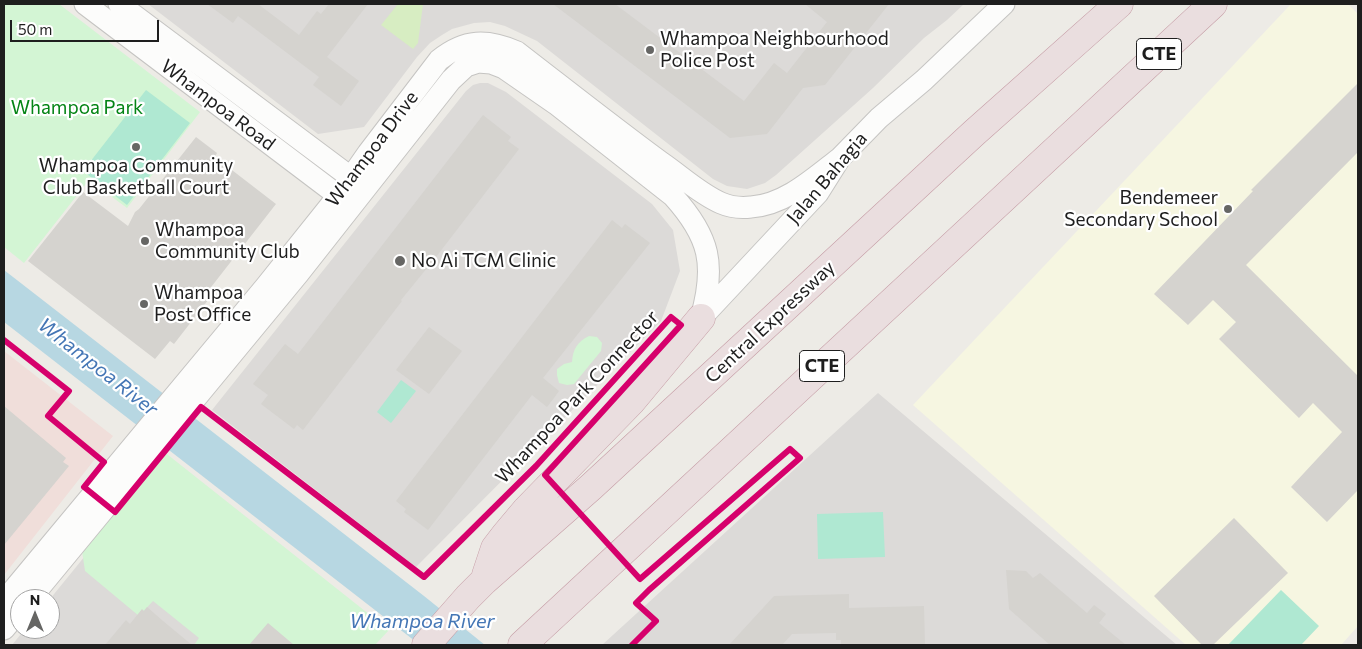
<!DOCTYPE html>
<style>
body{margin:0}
#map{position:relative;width:1362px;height:649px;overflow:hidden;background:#edebe6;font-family:Commissioner,sans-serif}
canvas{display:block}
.frame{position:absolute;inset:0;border:5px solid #1e1e1e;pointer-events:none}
.north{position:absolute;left:10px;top:589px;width:50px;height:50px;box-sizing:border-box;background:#fff;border:1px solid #a5a5a5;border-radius:50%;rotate:0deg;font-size:14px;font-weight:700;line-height:20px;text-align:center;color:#1e1e1e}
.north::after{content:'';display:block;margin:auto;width:18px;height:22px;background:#666664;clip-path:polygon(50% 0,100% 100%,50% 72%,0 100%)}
.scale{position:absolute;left:10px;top:20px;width:149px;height:22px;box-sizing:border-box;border:2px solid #1e1e1e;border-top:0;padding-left:6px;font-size:15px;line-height:18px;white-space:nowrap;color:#1e1e1e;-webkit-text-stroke:4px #fff;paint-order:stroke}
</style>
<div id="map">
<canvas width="1362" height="649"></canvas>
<div class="frame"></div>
<div class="north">N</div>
<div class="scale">50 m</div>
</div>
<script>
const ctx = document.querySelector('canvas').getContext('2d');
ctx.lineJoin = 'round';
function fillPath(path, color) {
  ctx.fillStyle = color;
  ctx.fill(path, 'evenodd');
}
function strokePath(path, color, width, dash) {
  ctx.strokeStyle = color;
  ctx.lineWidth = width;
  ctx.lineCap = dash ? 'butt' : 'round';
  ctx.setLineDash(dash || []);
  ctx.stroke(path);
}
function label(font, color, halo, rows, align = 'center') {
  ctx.font = font + ' Commissioner,sans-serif';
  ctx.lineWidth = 4.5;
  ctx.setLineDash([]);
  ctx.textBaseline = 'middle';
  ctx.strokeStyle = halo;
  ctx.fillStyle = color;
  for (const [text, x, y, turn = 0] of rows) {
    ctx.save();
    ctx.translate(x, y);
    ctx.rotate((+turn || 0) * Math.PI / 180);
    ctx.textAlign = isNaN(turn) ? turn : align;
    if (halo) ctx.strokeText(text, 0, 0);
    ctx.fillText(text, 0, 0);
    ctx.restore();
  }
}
fillPath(new Path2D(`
 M148 4H964L947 20 924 38 873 88 776 175 765 183 747 189 727 186 713 179 537 41 505 26 490 22 474 23 452 29 442 35 430 43 417 57 364 127 318 134Z
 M480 83H488L506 92 652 204 673 230 680 271 661 321 416 567 212 410 466 91 473 85Z
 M878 393 1177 645H602Z
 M155 470 344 645H12L25 629H50V599Z`), '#dcdad8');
fillPath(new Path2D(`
 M4 351 113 436 4 575Z`), '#f0deda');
fillPath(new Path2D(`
 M1291 4H1348L1358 14V626L1341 645H1186L913 405Z`), '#f6f6e1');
fillPath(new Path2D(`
 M398 4H423L418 43 413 49 381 25Z`), '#d7edc2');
fillPath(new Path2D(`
 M4 4H59L200 112 127 208 89 180 24 263 4 247Z
 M589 336 597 337 602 343 601 351 574 384 567 385 559 383 557 375V369L564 364 572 362C573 349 577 342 589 336Z
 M158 447 389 630 375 645H194L199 638 153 601 139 616 85 571 81 544Z`), '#d3f5d4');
fillPath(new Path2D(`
 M146 90 190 123 127 205 83 171Z
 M401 380 416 391 391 423 377 412Z
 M883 512 885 557 818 559 817 514Z
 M1281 590 1319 626 1301 645H1228Z`), '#afe8d2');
fillPath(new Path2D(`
 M4 270 424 596 485 645H420L4 322Z`), '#b7d7e2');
fillPath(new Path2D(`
 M207 4H258L299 35 317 11 321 14 329 4H368L327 57 359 81 341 106 313 85 319 77 238 16 233 23Z
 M553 4H615L744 101 774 63 787 73 827 22 805 4H889L825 85 803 88 767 134 730 138Z
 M1358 83V152L1246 265 1358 376V490L1327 522 1291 487 1342 432 1313 403 1299 418 1219 339 1236 322 1213 300 1188 325 1154 294 1253 191 1251 190Z
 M483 115 511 137 508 141 519 149 436 257 401 300 402 301 303 430 297 425 294 429 261 404 268 395 253 384 285 344 298 354Z
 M196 137 217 153 215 157 276 204 208 291 212 295 174 344 170 341 155 359 28 261 83 192 128 226 135 212 139 209Z
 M612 220 622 228 625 224 650 243 543 378 559 391 554 398 547 407 532 395 428 530 404 512 406 509 396 501Z
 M429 327 462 351 429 394 396 370Z
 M4 406 66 458 63 462 69 466 4 545Z
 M1234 518 1288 573 1213 645H1202L1154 596Z
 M1006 570 1026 571 1033 578 1040 573 1087 613 1094 605 1106 614 1099 623 1126 645H1050L1009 609Z
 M849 594V608L924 606 925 645H841V640H836V633L792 634 782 645H729L774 596Z
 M147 607 163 621 192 645H105L126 620 130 624 142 609 144 611Z
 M268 623 294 645H249Z`), '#d5d3cf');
const street = new Path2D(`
 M85 4 348 203
 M119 4 361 185
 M703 316 818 193 840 158 879 118 924 80 1004 4
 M30 599 299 273 451 80 466 66 478 62 491 63 504 68 556 104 673 196C710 237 716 265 701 318
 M4 601 266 286 338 196 368 153 439 60C465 39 487 39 517 52 565 89 613 127 662 163 681 176 700 194 721 203 730 207 742 208 751 207 785 205 814 178 840 158
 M4 629 20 610`);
const highway = new Path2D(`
 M486 575 495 548 505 535 526 510 631 402 701 318
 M426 645 468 597 484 581 591 487 974 133 1119 4
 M522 645 1213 4`);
strokePath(street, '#c5c4c2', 23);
strokePath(highway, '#c59ca5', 29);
strokePath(street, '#fcfcfb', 21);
strokePath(highway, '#eadedf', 28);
strokePath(new Path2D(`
 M4 340 69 391 48 416 104 462 84 487 115 512 201 407 424 577 536 466 671 317 681 325 545 475 640 579 790 449 800 458 649 590 636 603 656 621 632 645`), '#d6006c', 6);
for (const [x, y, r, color] of [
 [650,50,5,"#666664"],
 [136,147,5,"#666664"],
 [1228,209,5,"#666664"],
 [145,241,5,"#666664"],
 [400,261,6,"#666664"],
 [144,304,5,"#666664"]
]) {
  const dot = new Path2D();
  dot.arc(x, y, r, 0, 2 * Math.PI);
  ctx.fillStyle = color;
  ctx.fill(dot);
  strokePath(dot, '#fff', 2);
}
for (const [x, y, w] of [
 [1159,54,45],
 [822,366,45]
]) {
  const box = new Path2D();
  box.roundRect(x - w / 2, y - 15.5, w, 31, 4);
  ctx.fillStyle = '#fff';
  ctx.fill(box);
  strokePath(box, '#1e1e1e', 1);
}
label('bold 18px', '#1e1e1e', null, [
 ["CTE",1159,54],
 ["CTE",822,366]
]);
label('19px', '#1e1e1e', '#fff', [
 ["Whampoa Neighbourhood",660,39],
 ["Police Post",660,61],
 ["Whampoa Community",136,166,"center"],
 ["Club Basketball Court",136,188,"center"],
 ["Bendemeer",1218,198,"right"],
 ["Secondary School",1218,220,"right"],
 ["Whampoa",155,230],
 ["Community Club",155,252],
 ["No Ai TCM Clinic",411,261],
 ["Whampoa",154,293],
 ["Post Office",154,315]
], 'left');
label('19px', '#1e1e1e', '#fff', [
 ["Whampoa Road",218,105,37],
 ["Whampoa Drive",372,149,-53],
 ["Jalan Bahagia",827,178,-50],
 ["Central Expressway",770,322,-43],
 ["Whampoa Park Connector",577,397,-47]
]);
label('19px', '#048415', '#fff', [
 ["Whampoa Park",77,108]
]);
label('italic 20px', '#4476b5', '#fff', [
 ["Whampoa River",98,367,38],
 ["Whampoa River",422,621]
]);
</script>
